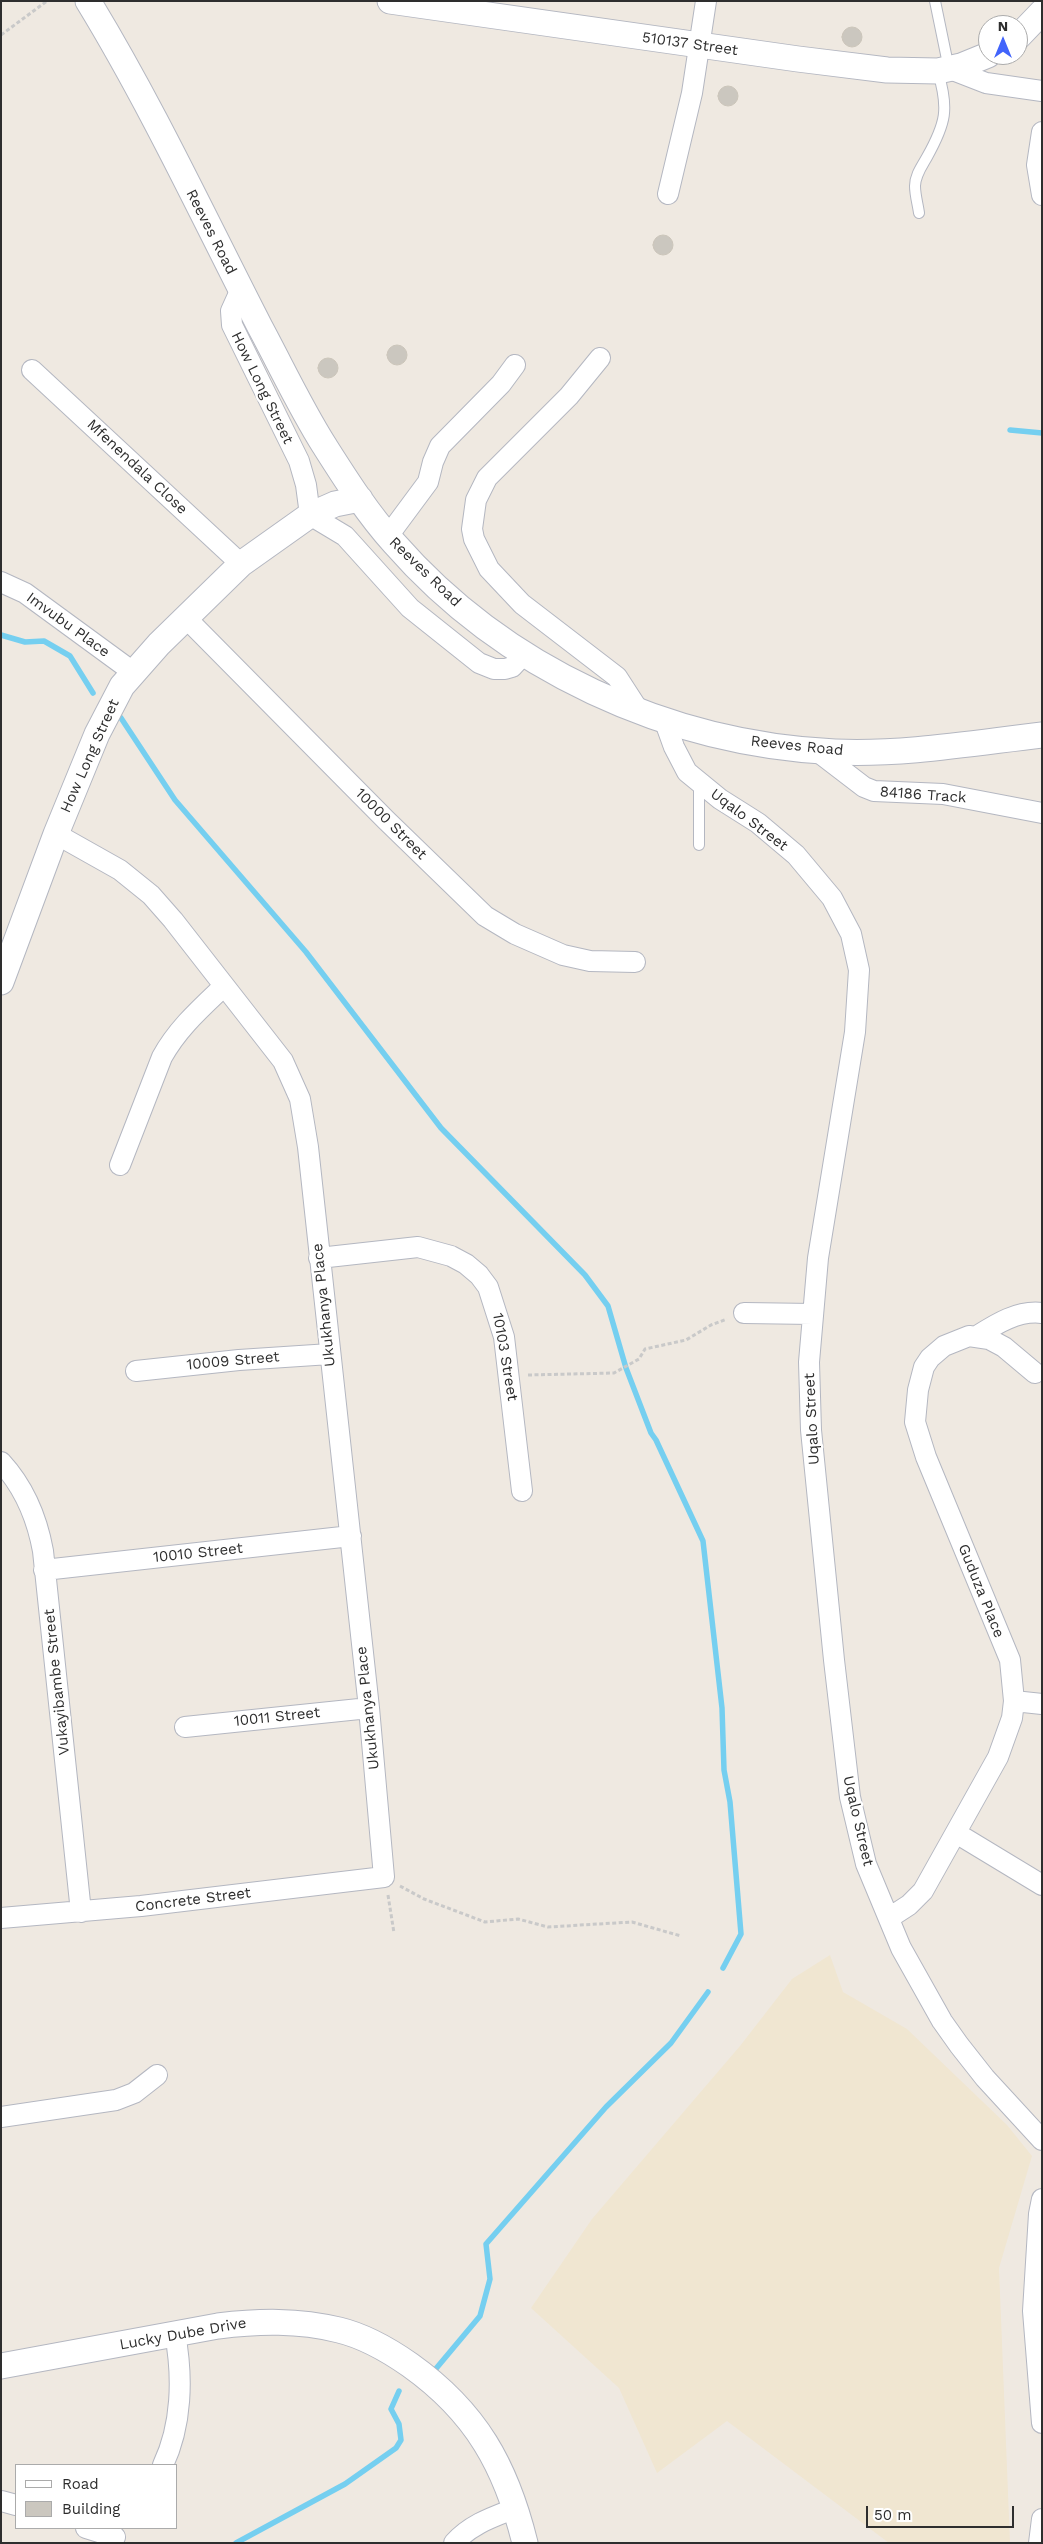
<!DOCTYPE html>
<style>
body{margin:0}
#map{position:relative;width:1043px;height:2544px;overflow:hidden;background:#efe9e1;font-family:"Work Sans",sans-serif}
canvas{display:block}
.frame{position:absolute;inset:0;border:2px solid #2e2e2e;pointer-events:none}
.legend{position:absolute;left:15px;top:2464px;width:162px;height:65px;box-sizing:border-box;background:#fff;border:1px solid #ababab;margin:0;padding:6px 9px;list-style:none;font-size:15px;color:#2e2e2e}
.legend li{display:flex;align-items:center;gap:10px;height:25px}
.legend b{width:25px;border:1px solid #ababab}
.north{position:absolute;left:978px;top:15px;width:50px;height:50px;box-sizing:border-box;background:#fff;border:1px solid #ababab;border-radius:50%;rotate:0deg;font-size:14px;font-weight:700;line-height:20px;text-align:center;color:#2e2e2e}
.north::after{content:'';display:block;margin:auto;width:18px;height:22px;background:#4264fb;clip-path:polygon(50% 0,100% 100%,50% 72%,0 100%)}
.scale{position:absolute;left:866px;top:2506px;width:148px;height:22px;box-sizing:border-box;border:2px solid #2e2e2e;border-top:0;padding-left:6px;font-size:15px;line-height:18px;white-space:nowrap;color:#2e2e2e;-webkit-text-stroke:4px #fff;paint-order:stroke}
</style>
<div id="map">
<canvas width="1043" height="2544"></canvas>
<div class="frame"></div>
<ul class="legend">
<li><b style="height:6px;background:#fff"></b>Road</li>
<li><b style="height:14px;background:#cbc7bf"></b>Building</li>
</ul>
<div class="north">N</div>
<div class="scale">50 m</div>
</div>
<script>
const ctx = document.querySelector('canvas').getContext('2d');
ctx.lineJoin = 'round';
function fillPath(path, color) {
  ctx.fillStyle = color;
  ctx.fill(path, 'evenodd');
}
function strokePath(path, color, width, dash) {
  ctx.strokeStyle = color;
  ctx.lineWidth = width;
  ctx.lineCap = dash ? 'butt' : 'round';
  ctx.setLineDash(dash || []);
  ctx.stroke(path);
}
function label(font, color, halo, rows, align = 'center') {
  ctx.font = font + ' "Work Sans",sans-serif';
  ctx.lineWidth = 4.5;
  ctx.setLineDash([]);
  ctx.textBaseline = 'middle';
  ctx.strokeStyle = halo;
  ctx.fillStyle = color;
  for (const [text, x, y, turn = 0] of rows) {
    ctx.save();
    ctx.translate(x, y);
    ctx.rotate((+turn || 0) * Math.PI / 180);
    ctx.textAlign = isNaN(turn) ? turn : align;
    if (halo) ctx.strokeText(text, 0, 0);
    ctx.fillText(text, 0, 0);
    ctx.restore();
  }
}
fillPath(new Path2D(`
 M830 1955 843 1992 907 2029 1007 2125 1032 2156 999 2268 1010 2543H889L727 2421 657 2473 619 2388 531 2308 592 2219 740 2046 792 1979Z`), '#f0e6d1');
strokePath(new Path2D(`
 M1010 430 1042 433
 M1 635 25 642 44 641 70 656 93 693
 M121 718 175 800 306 952 441 1128 585 1275 608 1306 626 1368 651 1433 656 1440 703 1541 722 1708 724 1770 730 1802 741 1934 723 1968
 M434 2371 480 2316 490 2279 486 2244 606 2107 671 2043 708 1992
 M236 2543 345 2484 396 2448 401 2440 399 2424 391 2409 399 2391`), '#75cff0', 5.5);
const building = new Path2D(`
 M842 37a10 10 0 1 1 20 0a10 10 0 1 1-20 0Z
 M718 96a10 10 0 1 1 20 0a10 10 0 1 1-20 0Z
 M653 245a10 10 0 1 1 20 0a10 10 0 1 1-20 0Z
 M387 355a10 10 0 1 1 20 0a10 10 0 1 1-20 0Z
 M318 368a10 10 0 1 1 20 0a10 10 0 1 1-20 0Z`);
fillPath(building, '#cbc7bf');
strokePath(building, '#cbc5ba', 1);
const service = new Path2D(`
 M935 1 949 69
 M919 213C918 205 915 195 915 186 915 175 922 166 927 157 946 123 949 109 938 72
 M699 782V845`);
const minor = new Path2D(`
 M950 69 986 83 1042 91
 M1042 132 1037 165 1042 195
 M668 194 692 93 706 1
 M241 289 231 311 232 325 299 461 306 485 310 515 345 536 410 608 479 663 494 669H505L512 667 524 654
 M600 358 569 396 487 478 476 500 472 529 474 539 489 569 522 604 617 677 639 711
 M32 370 241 564
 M388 536 428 482 433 462 440 446 501 384 515 365
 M1 582 25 593 133 672
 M185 617 386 820 485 916 515 934 563 955 590 961 635 962
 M665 722 674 747 687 772 720 799 758 823 796 855 832 898 851 934 859 970 855 1032 818 1258 809 1362 811 1430 834 1660 850 1797 866 1864 901 1948 942 2021 959 2045 985 2078 1042 2140
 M817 751 864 787 874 791 943 794 1042 813
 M120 1165 162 1057C178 1028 201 1008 224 986
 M319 1258 418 1247 451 1256 466 1264 479 1275 488 1287 504 1337 522 1491
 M744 1313 813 1314
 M977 1336C996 1324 1018 1310 1042 1313
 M136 1371 239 1360 330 1354
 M1 1462C24 1487 37 1518 43 1551L81 1912
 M44 1570 351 1536
 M1014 1701 1042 1704
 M185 1727 369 1708
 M956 1833 1042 1885
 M1 1918 141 1906 384 1877 369 1708 308 1147 300 1099 283 1061 173 920 151 895 120 870 56 834
 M889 1918 909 1905 923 1891 998 1757 1012 1718 1014 1701 1010 1660 926 1457 915 1422 918 1390 924 1367 930 1358 944 1346 969 1336 989 1339 1004 1347 1035 1373
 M1 2117 116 2100 134 2093 157 2075
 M1042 2199 1039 2214 1033 2311 1042 2423
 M163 2465C182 2425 183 2377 175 2334
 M1 2501 16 2505
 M86 2528 115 2537
 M454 2543C471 2524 493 2517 516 2508
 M1039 2543 1042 2519`);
const tertiary = new Path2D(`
 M88 1C152 106 204 218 260 327 281 366 300 407 324 445 345 478 367 513 394 543 504 669 668 744 835 752 904 755 973 743 1042 735
 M390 1 798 59 887 70 938 71 961 66 988 55
 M1018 37 1042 12
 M1 982 56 834 97 734 122 686 159 644 241 564 310 515 335 504 360 499
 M1 2366 218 2326C259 2321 298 2320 339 2330 364 2336 390 2351 410 2365 476 2412 506 2466 525 2543`);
strokePath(service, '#b4b7c1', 12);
strokePath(minor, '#b4b7c1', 22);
strokePath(tertiary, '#b4b7c1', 27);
strokePath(new Path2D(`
 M1 35 47 1
 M528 1375 614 1373 639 1359 645 1349 686 1340 711 1325 727 1319
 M400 1886 424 1899 485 1922 518 1919 548 1927 632 1922 681 1936
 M388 1895 394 1933`), '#c9c9c9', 3, [4, 2.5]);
strokePath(service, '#fff', 10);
strokePath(minor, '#fff', 20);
strokePath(tertiary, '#fff', 25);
label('15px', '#2e2e2e', '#fff', [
 ["510137 Street",690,44,8],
 ["Reeves Road",211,232,63],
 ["How Long Street",262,388,64],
 ["Mfenendala Close",137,467,43],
 ["Reeves Road",425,572,44],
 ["Imvubu Place",68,625,36],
 ["Reeves Road",797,746,6],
 ["How Long Street",90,756,-66],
 ["84186 Track",923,795,4],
 ["Uqalo Street",749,820,37],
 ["10000 Street",391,824,45],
 ["Ukukhanya Place",324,1305,-96],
 ["10103 Street",505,1357,80],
 ["10009 Street",233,1361,-5],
 ["Uqalo Street",812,1419,-93],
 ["10010 Street",198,1553,-6],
 ["Guduza Place",981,1591,68],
 ["Vukayibambe Street",57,1682,-96],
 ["Ukukhanya Place",368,1708,-96],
 ["10011 Street",277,1717,-6],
 ["Uqalo Street",858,1821,77],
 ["Concrete Street",193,1900,-7],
 ["Lucky Dube Drive",183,2334,-10]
]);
</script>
